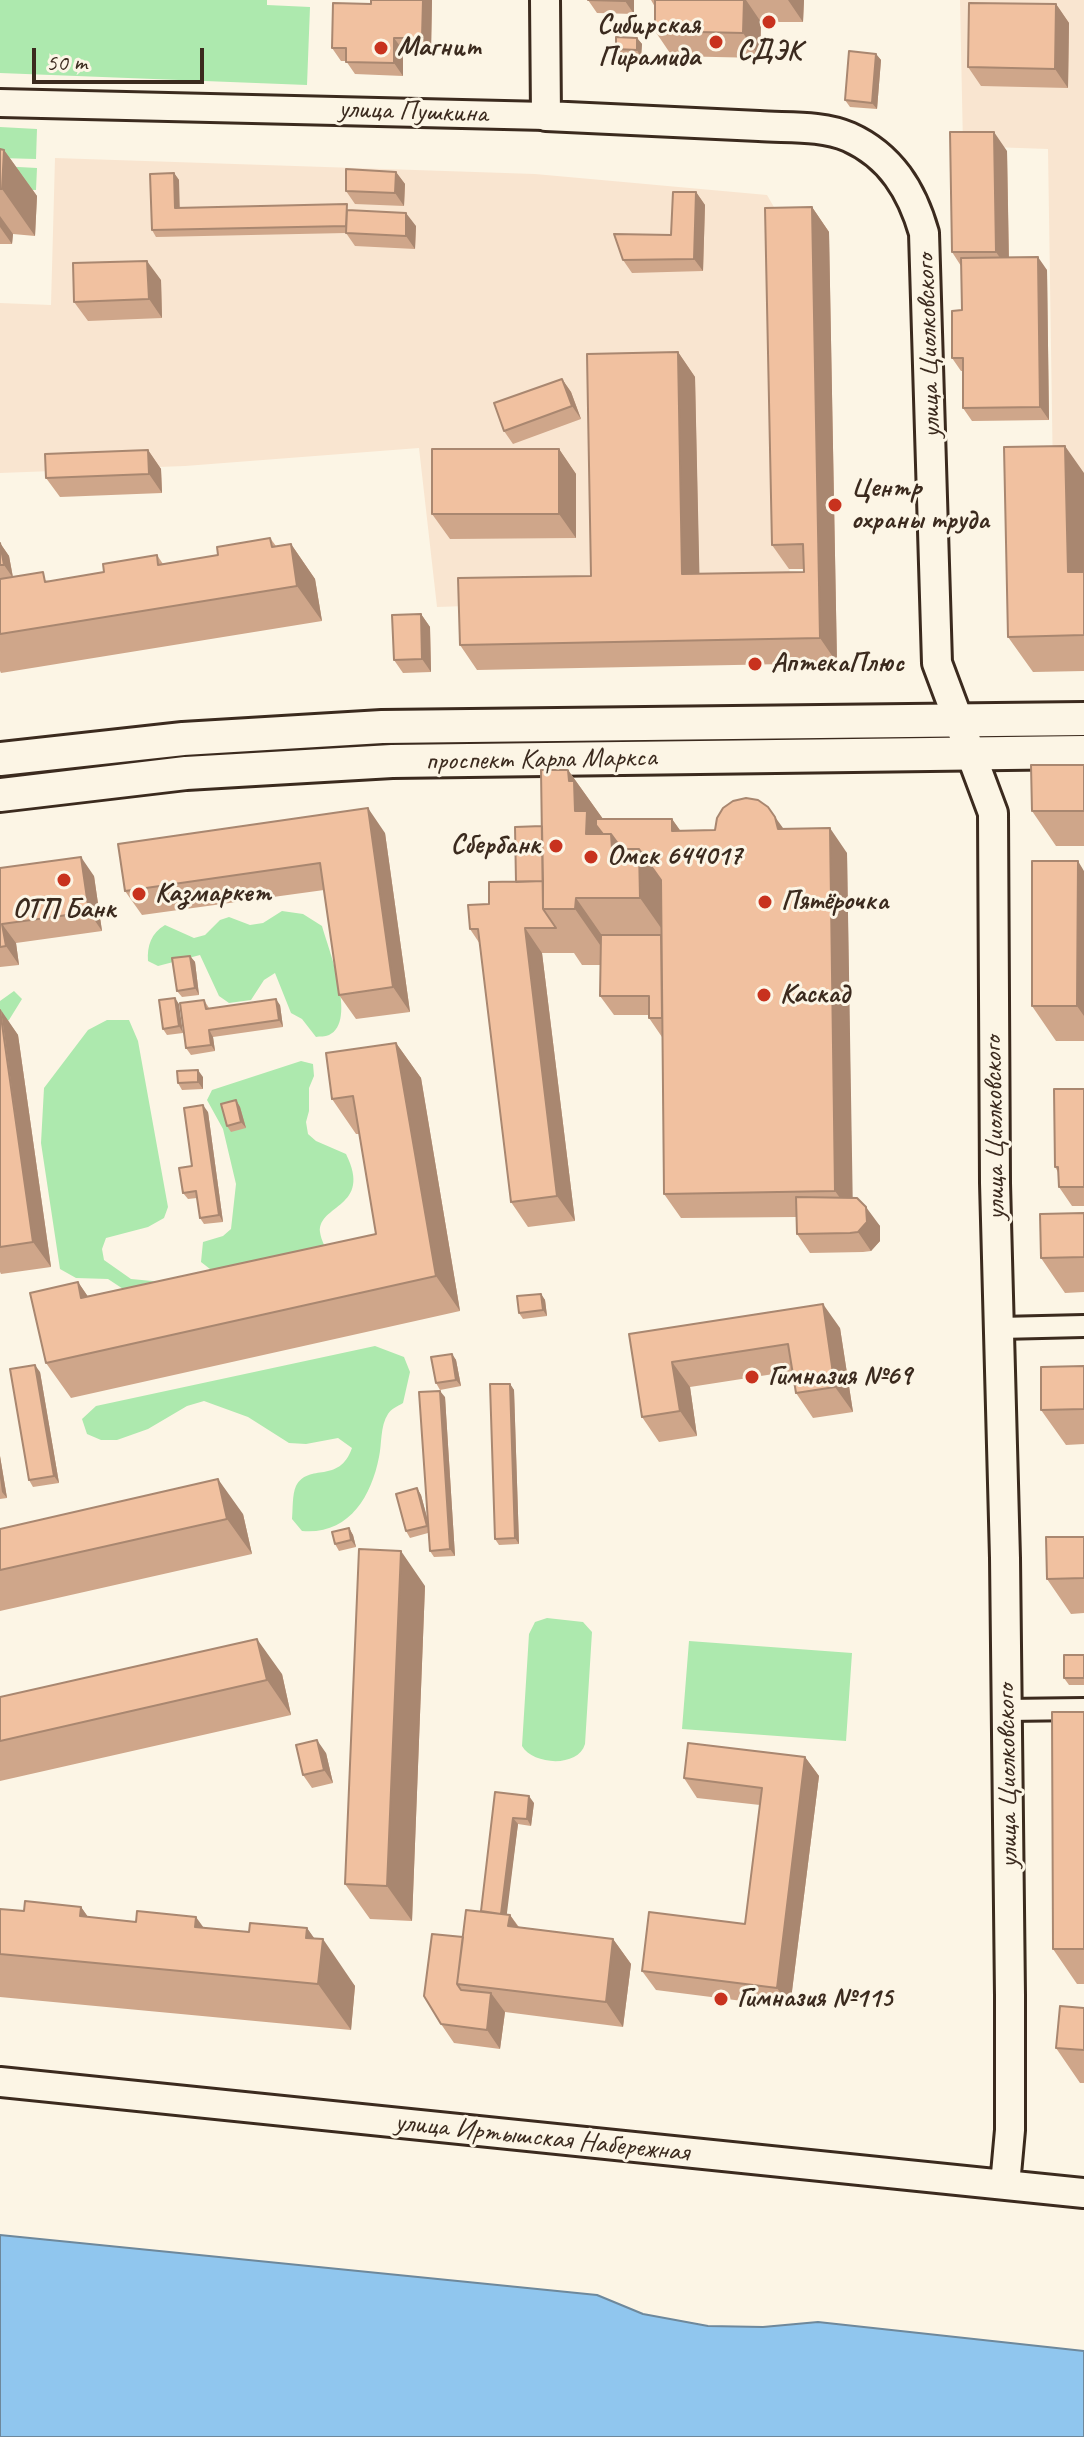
<!DOCTYPE html>
<meta charset="utf-8">
<style>
body{margin:0}
#map{position:relative;width:1084px;height:2437px;overflow:hidden;background:#fcf5e5;font-family:Caveat,sans-serif}
canvas{display:block}
.scale{position:absolute;left:32px;top:48px;width:172px;height:36px;box-sizing:border-box;border:4px solid #3b2a1e;border-top:0;padding-left:10px;font-size:24px;line-height:28px;white-space:nowrap;color:#3b2a1e;-webkit-text-stroke:6px #fcf5e5;paint-order:stroke}
</style>
<div id="map">
<canvas width="1084" height="2437"></canvas>
<div class="scale">50 m</div>
</div>
<script>
const ctx = document.querySelector('canvas').getContext('2d');
ctx.lineJoin = 'round';
function fillPath(path, color) {
  ctx.fillStyle = color;
  ctx.fill(path, 'evenodd');
}
function strokePath(path, color, width, dash) {
  ctx.strokeStyle = color;
  ctx.lineWidth = width;
  ctx.lineCap = dash ? 'butt' : 'round';
  ctx.setLineDash(dash || []);
  ctx.stroke(path);
}
function label(font, color, halo, rows, align = 'center') {
  ctx.font = font + ' Caveat,sans-serif';
  ctx.lineWidth = 6;
  ctx.setLineDash([]);
  ctx.textBaseline = 'middle';
  ctx.strokeStyle = halo;
  ctx.fillStyle = color;
  for (const [text, x, y, turn = 0] of rows) {
    ctx.save();
    ctx.translate(x, y);
    ctx.rotate((+turn || 0) * Math.PI / 180);
    ctx.textAlign = isNaN(turn) ? turn : align;
    if (halo) ctx.strokeText(text, 0, 0);
    ctx.fillText(text, 0, 0);
    ctx.restore();
  }
}
fillPath(new Path2D(`
 M960 0H1084V477L1053 479 1048 149 963 146Z
 M55 158 535 174 767 195 782 221 790 595 437 607 419 448 185 466 0 473V303L51 305Z`), '#f9e5d0');
fillPath(new Path2D(`
 M0 0H267V5L310 7 307 85 0 73Z
 M0 127 37 129 36 159 0 158Z
 M0 166 37 168 36 190 0 189Z
 M282 911 303 914 322 926C328 948 358 1022 329 1035 325 1037 320 1036 316 1037L302 1019 291 1013 275 973 264 980 251 1000 229 1003 219 996 200 955 158 966 148 961C147 946 151 933 165 925L194 938 205 935 220 920 229 917 250 925 263 923Z
 M14 991 22 999 9 1020 0 1025V1001Z
 M107 1020H129L138 1041 168 1207 164 1218 148 1227 106 1238 102 1249 104 1260 131 1279 163 1282 149 1306 108 1279 76 1278 60 1269 41 1143 44 1088 88 1030Z
 M301 1061 313 1064 314 1076 309 1088V1111L306 1122 308 1134 316 1141 346 1154C373 1208 318 1204 320 1232 321 1240 326 1249 330 1256L228 1283 201 1262 203 1242 223 1236 231 1229 236 1184 223 1129 207 1100 212 1090Z
 M375 1346 404 1357 410 1372 403 1403C398 1406 391 1409 388 1414 380 1426 382 1444 379 1457 371 1498 348 1535 302 1531L292 1519C293 1509 292 1495 296 1486 309 1462 339 1485 352 1448L338 1438 306 1444 289 1443 248 1417 204 1401 187 1406 148 1429 117 1440H101L87 1434 82 1419 96 1406Z
 M547 1618 583 1622 592 1632 585 1744C578 1768 533 1765 522 1746L529 1634 535 1622Z
 M689 1641 852 1653 846 1741 682 1729Z`), '#ade9ae');
const water = new Path2D(`
 M0 2235 597 2295 643 2314 708 2326 763 2327 818 2322 1084 2351V2437H0Z`);
fillPath(water, '#90c6ee');
strokePath(water, '#6e889b', 2);
const minor = new Path2D(`
 M1000 1328 1084 1326
 M1007 1710 1084 1709`);
const tertiary = new Path2D(`
 M0 103 546 116`);
const secondary = new Path2D(`
 M545 0 546 116C617 119 688 122 759 126 787 128 822 125 849 137 891 156 912 191 924 233L937 663 993 813 995 1183 1005 1558 1010 1995V2130L1005 2185
 M0 2082 1084 2193`);
const primary = new Path2D(`
 M0 759 183 739 382 727 1084 719
 M0 795 186 773 392 761 1084 752`);
strokePath(minor, '#3b2a1e', 26);
strokePath(tertiary, '#3b2a1e', 32);
strokePath(secondary, '#3b2a1e', 34);
strokePath(primary, '#3b2a1e', 38);
strokePath(minor, '#fcf5e5', 20);
strokePath(tertiary, '#fcf5e5', 26);
strokePath(secondary, '#fcf5e5', 28);
strokePath(primary, '#fcf5e5', 32);
fillPath(new Path2D(`
 M432 0 431 51 403 50V76L355 74 346 61H341L332 48 371 4Z
 M588 0H634V14L597 13Z
 M651 0H804L803 22H761L760 58 672 56 655 31V7Z
 M1056 4 1069 23 1068 88 981 86 968 67Z
 M637 38 642 44 641 57 620 56 616 49Z
 M876 54 881 60 877 109 850 107 845 100Z
 M0 149 4 150 37 196 35 236 13 234 12 244H0Z
 M1007 151 1009 258 1047 270 1049 420 972 421 963 408V371H961L952 358 962 310 961 266 952 252Z
 M396 172 405 184 404 206 355 204 346 191Z
 M174 173 179 180V208L351 210 416 226 415 249 355 246 346 233 156 237 152 230Z
 M696 192 705 205 703 271 632 273 623 260 671 235Z
 M812 207 829 232 837 663 477 670 460 645 591 576 678 352 695 377 699 574 804 572V569H789L772 545Z
 M161 280 162 318 88 321 74 302Z
 M562 379 571 392 581 419 513 444 504 431Z
 M559 449 576 474V538L450 539 432 514Z
 M148 450 161 469 162 493 60 497 46 478Z
 M1084 473V671L1033 672 1008 637Z
 M270 538 276 546 291 544 315 579 322 621 1 673 0 671V543L9 556 13 577 50 581 104 572 157 555 163 564 218 555Z
 M421 614 430 627 431 672 403 673 394 660Z
 M1084 765V846H1056L1032 811Z
 M568 770 603 819H672L680 831 784 829 847 853 852 1198 880 1226V1241L871 1251 863 1252 810 1253 797 1234 796 1217 681 1218 664 1194 662 1037 649 1018V1015H614L600 996 601 965H582L574 953H542L575 1221 528 1227 511 1202 480 944 470 929 489 904 516 882Z
 M385 833 410 1012 356 1019 339 995 324 890 142 915 125 891Z
 M0 868 94 876 102 931 16 943 19 965 0 967Z
 M1084 871V1041H1056L1032 1006Z
 M190 956 195 962 199 995 182 997 177 991Z
 M175 998 183 1033 167 1035 163 1029Z
 M204 1000 209 1008 280 1005 283 1027 213 1037 215 1051 191 1055 186 1048Z
 M0 1010 18 1035 51 1267 1 1274 0 1272Z
 M396 1043 421 1078 460 1311 71 1398 46 1363 78 1282 88 1297 376 1234 359 1134H356L332 1099Z
 M203 1077V1089L182 1090 178 1083Z
 M1084 1089V1206H1072L1059 1187 1058 1172 1055 1167Z
 M236 1100 240 1107 246 1128 231 1132 227 1126Z
 M208 1112 223 1222 204 1224 200 1218 197 1198 188 1199 183 1193 192 1166Z
 M1084 1213V1292L1065 1293 1041 1258Z
 M541 1294 545 1300 547 1316 523 1319 519 1313Z
 M840 1328 853 1412 813 1418 796 1393 793 1371 690 1387 697 1436 659 1442 642 1417 629 1334Z
 M452 1354 456 1360 461 1386 440 1390 436 1383Z
 M1084 1366V1444L1066 1445 1041 1410Z
 M40 1372 59 1483 33 1487 29 1480Z
 M510 1384 514 1390 519 1544 499 1545 495 1539Z
 M445 1397 455 1556 434 1557 430 1551 428 1533 410 1538 406 1531 417 1488 421 1495 427 1518Z
 M0 1456 7 1498 0 1499Z
 M243 1514 252 1554 0 1611V1529Z
 M349 1528 353 1535 356 1547 339 1551 335 1544Z
 M1084 1537V1613L1071 1614 1047 1579Z
 M425 1586 412 1921 370 1919 345 1884Z
 M1084 1655V1685H1069L1064 1678Z
 M282 1674 291 1715 0 1781V1697Z
 M1084 1712V1984H1077L1053 1949Z
 M326 1753 333 1783 312 1788 303 1775Z
 M805 1757 819 1776 790 2007 656 1990 642 1971 745 1924 760 1805 697 1798 684 1778Z
 M495 1792 534 1803 531 1826 518 1824 506 1914 510 1915 519 1927 613 1939 631 1964 623 2027 505 2012 500 2049 454 2043 441 2024 463 1937 481 1911Z
 M81 1907 88 1917 204 1928 249 1932 307 1928 314 1939 355 1986 351 2030 0 1997V1909L24 1911Z
 M1084 2008V2083H1080L1056 2048Z`), '#cfa68a');
fillPath(new Path2D(`
 M423 0H432L431 51 422 38Z
 M625 0H634V14L625 1Z
 M744 0H746L761 22 760 58 743 33Z
 M788 0H804L803 22Z
 M1056 4 1069 23 1068 88 1055 69Z
 M394 38 403 50V76L394 63Z
 M637 38 642 44 641 57 637 50Z
 M876 54 881 60 877 109 872 103Z
 M994 132 1007 151 1009 271 996 252Z
 M4 150 37 196 35 236 2 189Z
 M396 172 405 184 404 206 395 193Z
 M174 173 179 180 180 215 175 208Z
 M696 192 705 205 703 271 694 259Z
 M812 207 829 232 837 663 820 638Z
 M406 213 416 226 415 249 406 236Z
 M0 216 13 234 12 244 0 227Z
 M1038 257 1047 270 1049 420 1040 407Z
 M147 261 161 280 162 318 149 299Z
 M678 352 695 377 700 599 682 574Z
 M562 379 571 392 581 419 572 406Z
 M1065 446 1084 473V595L1068 572Z
 M559 449 576 474V538L559 514Z
 M148 450 161 469 162 493 149 474Z
 M0 543 9 556 13 578 4 565Z
 M291 544 315 579 322 621 297 586Z
 M421 614 430 627 431 672 422 659Z
 M568 770 608 826 639 849 678 905 666 935 640 898 586 834 575 811 569 781Z
 M768 807 793 842 778 829Z
 M368 808 385 833 410 1012 393 987Z
 M672 819 690 844 672 831Z
 M830 828 847 853 853 1216 835 1191Z
 M81 857 94 876 102 931 89 912Z
 M1078 861 1084 871V1016L1077 1006Z
 M576 898 615 954 614 965 575 909Z
 M2 924 16 943 19 965 6 946Z
 M525 928 542 953 575 1221 557 1196Z
 M190 956 195 962 199 995 195 988Z
 M175 998 179 1004 183 1033 179 1026Z
 M276 999 280 1005 283 1027 279 1020Z
 M1 1010 18 1035 51 1267 33 1242Z
 M209 1030 213 1037 215 1051 211 1045Z
 M396 1043 421 1078 460 1311 436 1276Z
 M198 1070 203 1077V1089L198 1082Z
 M236 1100 240 1107 246 1128 241 1122Z
 M203 1105 208 1112 223 1222 219 1215Z
 M866 1207 880 1226V1241L871 1251 858 1232Z
 M78 1282 102 1317 81 1298Z
 M541 1294 545 1300 547 1316 543 1310Z
 M823 1304 840 1328 853 1412 835 1387Z
 M452 1354 456 1360 461 1386 456 1380Z
 M672 1362 690 1387 697 1436 680 1411Z
 M35 1365 40 1372 59 1483 54 1476Z
 M510 1384 514 1390 519 1544 515 1538Z
 M440 1391 445 1397 455 1556 450 1549Z
 M0 1456 7 1498 2 1492 0 1478Z
 M218 1479 243 1514 252 1554 227 1519Z
 M417 1488 421 1495 431 1532 427 1526Z
 M349 1528 353 1535 356 1547 351 1540Z
 M401 1551 425 1586 412 1921 387 1886Z
 M257 1639 282 1674 291 1715 267 1680Z
 M317 1740 326 1753 333 1783 324 1770Z
 M805 1757 819 1776 790 2007 777 1988Z
 M529 1796 534 1803 531 1826 527 1819Z
 M513 1818 518 1824 504 1937 499 1930Z
 M81 1907 113 1953 80 1916Z
 M510 1915 527 1940 508 1926Z
 M196 1917 229 1963 195 1927Z
 M307 1928 322 1949 323 1939 355 1986 351 2030 318 1984 306 1938Z
 M613 1939 631 1964 623 2027 606 2002Z
 M491 1993 505 2012 500 2049 487 2030Z`), '#a98770');
const building = new Path2D(`
 M371 0H423L422 38H394V63L346 62V48H332L333 3 371 4Z
 M588 0H625V1Z
 M655 0H744L743 33 655 31Z
 M969 3 1056 4 1055 69 968 67Z
 M616 37 637 38V50L616 49Z
 M849 51 876 54 872 103 845 100Z
 M950 132H994L996 252H952Z
 M0 149 4 150 2 189H0Z
 M346 169 396 172 395 193 346 191Z
 M174 173 175 208 347 204 346 226 152 230 150 174Z
 M673 192H696L694 259 623 260 614 234 671 235Z
 M812 207 820 638 460 645 458 578 591 576 587 354 678 352 682 574 804 572 803 544 772 545 765 208Z
 M347 210 406 213V236L346 233Z
 M1038 257 1040 407 963 408V358H952V311L962 310 961 258Z
 M147 261 149 299 74 302 73 263Z
 M562 379 572 406 504 431 494 403Z
 M1065 446 1068 572H1084V635L1008 637 1004 447Z
 M432 449H559V514H432Z
 M148 450 149 474 46 478 45 454Z
 M270 538 272 547 291 544 297 586 0 634V579L43 572 45 582 104 572 103 564 157 555 158 565 218 555 217 547Z
 M0 543 4 565H0Z
 M421 614 422 659 394 660 392 615Z
 M1031 765H1084V811H1032Z
 M541 770H568L569 781H574L575 811H587L586 834H611L612 849H639L640 898H576L575 909H543Z
 M746 798 758 800 768 807 775 817 778 829 830 828 835 1191 664 1194 661 880 639 849H622L611 834H603L596 825V819H672V831L715 830 717 818 723 808 733 801Z
 M368 808 393 987 339 995 320 863 125 891 118 844Z
 M542 826 543 881 516 882 515 827Z
 M81 857 89 912 2 924 6 946 0 947V868Z
 M1032 861H1078L1077 1006H1032Z
 M543 881V909L556 928H525L557 1196 511 1202 478 929H470L468 905 489 904V882Z
 M601 935H661L662 1018H649V996H600Z
 M190 956 195 988 177 991 172 958Z
 M175 998 179 1026 163 1029 159 1000Z
 M276 999 279 1020 209 1030 211 1045 186 1048 180 1003 204 1000 206 1009Z
 M0 1010 33 1242 0 1247Z
 M396 1043 436 1276 46 1363 30 1293 78 1282 81 1298 376 1234 353 1096 332 1099 326 1053Z
 M198 1070V1082L178 1083 177 1071Z
 M1054 1089H1084V1187H1059L1058 1167H1055Z
 M236 1100 241 1122 227 1126 221 1104Z
 M203 1105 219 1215 200 1218 196 1191 183 1193 179 1168 192 1166 184 1108Z
 M796 1197 857 1198 866 1207 867 1222 858 1232 850 1233 797 1234Z
 M1084 1213V1257L1041 1258 1040 1214Z
 M541 1294 543 1310 519 1313 517 1296Z
 M823 1304 835 1387 796 1393 788 1344 672 1362 680 1411 642 1417 629 1334Z
 M452 1354 456 1380 436 1383 431 1357Z
 M35 1365 54 1476 29 1480 10 1369Z
 M1084 1366V1409L1041 1410V1367Z
 M490 1384H510L515 1538 495 1539Z
 M440 1391 450 1549 430 1551 419 1392Z
 M218 1479 227 1519 0 1570V1529Z
 M417 1488 427 1526 406 1531 396 1494Z
 M349 1528 351 1540 335 1544 332 1532Z
 M1046 1537H1084V1578L1047 1579Z
 M359 1549 401 1551 387 1886 345 1884Z
 M257 1639 267 1680 0 1741V1697Z
 M1064 1655H1084V1678H1064Z
 M1052 1712H1084V1949H1053Z
 M317 1740 324 1770 303 1775 296 1745Z
 M688 1743 805 1757 777 1988 642 1971 649 1912 745 1924 762 1788 684 1778Z
 M495 1792 529 1796 527 1819 513 1818 501 1914 481 1911Z
 M25 1901 81 1907 80 1916 136 1922 137 1911 196 1917 195 1927 249 1932 250 1923 307 1928 306 1938 323 1939 318 1984 0 1954V1909L24 1911Z
 M466 1910 510 1915 508 1926 613 1939 606 2002 457 1984Z
 M432 1934 463 1937 457 1984 461 1990 491 1993 487 2030 441 2024 424 1996Z
 M1060 2006 1084 2008V2050L1056 2048Z`);
fillPath(building, '#f1c1a0');
strokePath(building, '#a98770', 2);
for (const [x, y, r, color] of [
 [769,22,8,"#c8321e"],
 [716,42,8,"#c8321e"],
 [381,48,8,"#c8321e"],
 [835,505,8,"#c8321e"],
 [755,664,8,"#c8321e"],
 [556,846,8,"#c8321e"],
 [591,857,8,"#c8321e"],
 [64,880,8,"#c8321e"],
 [139,894,8,"#c8321e"],
 [765,902,8,"#c8321e"],
 [764,995,8,"#c8321e"],
 [752,1377,8,"#c8321e"],
 [721,1999,8,"#c8321e"]
]) {
  const dot = new Path2D();
  dot.arc(x, y, r, 0, 2 * Math.PI);
  ctx.fillStyle = color;
  ctx.fill(dot);
  strokePath(dot, '#fcf5e5', 3);
}
label('bold 28px', '#3b2a1e', '#fcf5e5', [
 ["Сибирская",700,26,"right"],
 ["Пирамида",700,58,"right"],
 ["Магнит",397,48],
 ["СДЭК",769,52,"center"],
 ["Центр",851,489],
 ["охраны труда",851,521],
 ["АптекаПлюс",771,664],
 ["Сбербанк",540,846,"right"],
 ["Омск 644017",607,857],
 ["Казмаркет",155,894],
 ["Пятёрочка",781,902],
 ["ОТП Банк",64,910,"center"],
 ["Каскад",780,995],
 ["Гимназия №69",768,1377],
 ["Гимназия №115",737,1999]
], 'left');
label('28px', '#3b2a1e', '#fcf5e5', [
 ["улица Пушкина",413,112,2],
 ["улица Циолковского",929,346,-92],
 ["проспект Карла Маркса",541,760,-1],
 ["улица Циолковского",995,1128,-91],
 ["улица Циолковского",1008,1776,-91],
 ["улица Иртышская Набережная",542,2138,6]
]);
</script>
